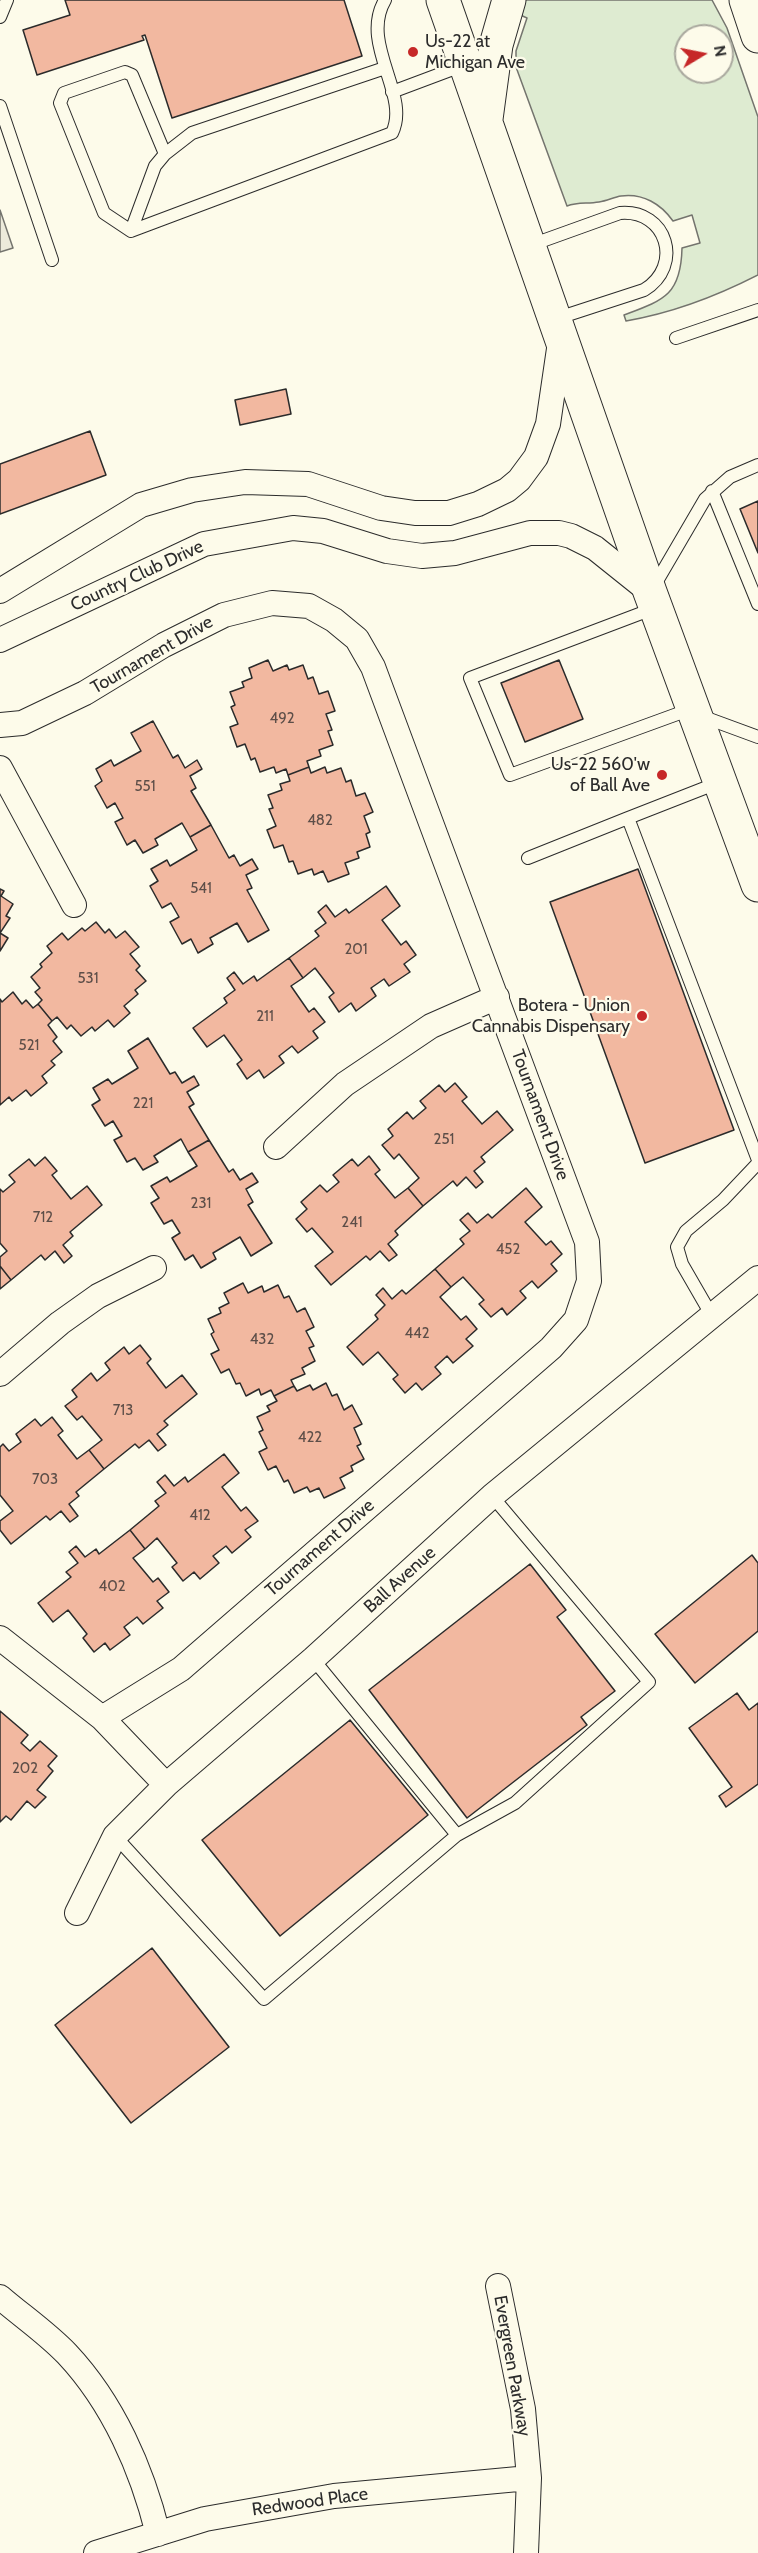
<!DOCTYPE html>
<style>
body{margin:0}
#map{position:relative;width:758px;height:2553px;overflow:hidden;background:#fdfbea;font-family:Cabin,sans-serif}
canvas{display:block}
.north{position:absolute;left:674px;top:24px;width:60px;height:60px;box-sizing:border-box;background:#fdfbea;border:2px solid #a9a89e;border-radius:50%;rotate:80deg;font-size:16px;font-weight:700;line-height:24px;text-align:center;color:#2b2b2b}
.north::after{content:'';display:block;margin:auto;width:21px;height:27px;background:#c62828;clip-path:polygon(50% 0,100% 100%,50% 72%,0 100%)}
</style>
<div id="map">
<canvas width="758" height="2553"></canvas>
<div class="north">N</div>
</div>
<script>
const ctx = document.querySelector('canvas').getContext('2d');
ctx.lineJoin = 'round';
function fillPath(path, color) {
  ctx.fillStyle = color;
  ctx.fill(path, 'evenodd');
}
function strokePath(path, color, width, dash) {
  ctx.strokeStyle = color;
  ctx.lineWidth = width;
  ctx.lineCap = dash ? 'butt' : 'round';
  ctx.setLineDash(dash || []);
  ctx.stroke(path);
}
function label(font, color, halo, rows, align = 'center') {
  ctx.font = font + ' Cabin,sans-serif';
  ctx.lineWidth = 4.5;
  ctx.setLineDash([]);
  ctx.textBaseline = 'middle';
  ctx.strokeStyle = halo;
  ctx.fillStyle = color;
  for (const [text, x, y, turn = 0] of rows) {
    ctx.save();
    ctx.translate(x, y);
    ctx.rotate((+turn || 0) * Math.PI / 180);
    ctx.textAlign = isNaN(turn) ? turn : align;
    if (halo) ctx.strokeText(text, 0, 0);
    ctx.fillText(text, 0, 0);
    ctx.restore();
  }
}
const green = new Path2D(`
 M525 0H712L727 28 758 117V275C715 297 673 313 626 321L624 315C664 300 681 295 682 248L700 243 692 215 673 221C661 204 643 193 621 196 614 197 607 201 599 202 587 204 578 202 567 206L516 67V51L527 18 518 14ZM686 36H722V72H686Z`);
fillPath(green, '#deebd1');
strokePath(green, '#74746e', 1.5);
const parking = new Path2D(`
 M0 210 13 248 0 252Z`);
fillPath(parking, '#eceadb');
strokePath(parking, '#74746e', 1.5);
const building = new Path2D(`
 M65 0H344L362 56 172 118 145 35 142 36 144 40 37 75 23 30 70 15Z
 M286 389 291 414 240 425 235 400Z
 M90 431 106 475 0 514V464Z
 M758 501V553L740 509Z
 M268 660 273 671 287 665 289 670 303 665 308 679 313 677 319 694 328 691 335 711 326 714 332 730 328 731 333 745 319 750 321 756 307 761 309 767 288 775 286 769 276 773 274 767 260 772 255 758 251 760 245 744 237 747 230 727 238 724 231 707 235 705 230 692 244 687 242 682 252 678 249 668Z
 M559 660 583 719 525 742 501 683Z
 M153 721 173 758 178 755 185 768 197 760 202 769 190 776 196 788 191 791 211 825 190 837 182 823 155 839 158 845 143 853 135 840 127 845 115 822 123 818 115 803 107 808 95 786 102 781 96 769 111 760 114 766 141 751 131 733Z
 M309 767 311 773 325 767 327 773 341 768 346 782 351 780 356 796 365 793 373 812 364 816 370 832 366 834 370 847 357 852 359 858 345 863 349 874 328 882 323 871 314 875 312 869 298 874 293 861 289 862 283 845 274 848 267 830 276 826 269 809 273 808 268 795 282 790 280 784 290 781 288 775Z
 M211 825 229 858 234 855 240 866 252 859 258 869 246 875 252 888 247 890 269 930 248 942 237 923 210 938 213 944 198 953 191 939 182 944 170 922 179 917 171 903 162 908 150 886 158 881 151 869 167 860 170 866 197 850 190 837Z
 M638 869 734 1130 645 1163 550 902Z
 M386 886 400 906 382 920 401 945 406 941 416 955 404 964 410 972 389 986 384 979 371 988 376 996 356 1011 351 1003 339 1012 329 997 334 993 315 968 303 978 289 958 319 936 315 931 326 923 318 912 326 905 335 917 346 909 349 913Z
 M0 889 4 891 1 896 13 904 6 916 10 918 0 933 8 938 0 951Z
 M96 922 105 933 109 929 116 938 125 931 139 947 130 954 140 966 136 970 146 981 135 990 138 994 124 1006 130 1013 114 1027 108 1020 95 1031 92 1027 81 1036 71 1025 67 1029 57 1017 52 1021 38 1004 42 1000 35 992 40 988 31 977 42 967 40 964 52 953 47 946 62 933 68 940 82 928 85 931Z
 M289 958 303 978 291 986 309 1012 314 1008 325 1022 313 1031 318 1038 298 1053 292 1046 279 1056 284 1063 264 1078 259 1070 247 1079 237 1064 242 1060 224 1035 207 1047 193 1028 227 1003 224 998 235 990 227 978 234 972 243 984 254 976 257 981Z
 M13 992 22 1004 26 1000 33 1008 38 1004 52 1021 48 1025 57 1037 53 1041 62 1052 51 1061 55 1065 42 1076 47 1083 31 1096 26 1090 12 1101 9 1097 0 1105V999L2 1002Z
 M148 1038 170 1074 175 1072 182 1083 194 1076 199 1085 187 1092 194 1104 189 1107 209 1140 188 1152 181 1139 154 1156 158 1162 143 1170 135 1158 127 1162 114 1140 122 1136 113 1121 105 1126 92 1105 100 1100 93 1088 108 1079 112 1084 138 1068 128 1051Z
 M455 1083 467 1097 462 1101 482 1124 497 1111 513 1130 481 1157 485 1162 474 1171 483 1182 476 1188 466 1177 457 1186 453 1181 423 1206 408 1188 419 1178 399 1154 394 1159 382 1145 393 1136 388 1129 407 1112 413 1119 426 1108 420 1101 439 1085 445 1092Z
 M209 1140 229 1172 233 1169 240 1180 252 1173 258 1182 246 1189 253 1202 248 1205 272 1243 251 1256 240 1237 213 1253 216 1259 201 1268 193 1255 185 1260 172 1238 180 1233 172 1220 164 1224 151 1203 159 1198 151 1186 167 1177 170 1182 197 1166 188 1152Z
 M369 1156 380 1170 375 1174 395 1198 408 1188 423 1206 395 1231 398 1235 388 1244 397 1255 389 1261 380 1251 370 1260 366 1256 331 1285 315 1266 333 1252 312 1228 307 1232 296 1219 307 1209 301 1202 320 1185 327 1192 339 1182 333 1175 352 1159 358 1166Z
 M45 1157 57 1171 52 1175 71 1199 87 1186 102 1205 70 1232 73 1236 63 1245 72 1256 64 1263 55 1251 45 1260 41 1255 11 1280 0 1266V1257L7 1251 0 1243V1189L3 1192 15 1182 9 1175 29 1159 35 1166Z
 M526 1188 542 1207 525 1222 546 1245 551 1241 562 1254 551 1264 557 1271 538 1288 532 1281 520 1291 526 1298 507 1315 502 1308 491 1317 479 1304 484 1300 463 1277 451 1287 435 1269 464 1244 460 1239 470 1231 460 1220 468 1213 477 1223 488 1214 492 1218Z
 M0 1266 11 1280 0 1289Z
 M435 1269 451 1287 440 1297 461 1320 466 1316 477 1329 466 1339 473 1346 453 1363 447 1356 435 1367 441 1374 422 1390 416 1383 405 1393 393 1379 398 1375 378 1352 363 1365 347 1347 378 1319 375 1315 385 1305 376 1295 383 1288 392 1299 402 1290 406 1294Z
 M243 1283 248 1293 262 1286 264 1292 278 1285 284 1298 289 1296 297 1312 305 1308 314 1327 306 1331 314 1346 309 1348 315 1361 302 1368 305 1374 291 1380 294 1386 274 1396 271 1390 261 1395 259 1389 246 1396 240 1383 236 1384 229 1369 221 1373 211 1354 219 1350 211 1334 214 1332 208 1319 221 1313 219 1308 229 1303 224 1293Z
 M140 1345 151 1359 147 1363 166 1388 182 1375 197 1394 164 1421 168 1425 157 1434 166 1445 158 1451 149 1440 139 1448 135 1444 104 1469 89 1450 102 1440 82 1416 77 1420 65 1406 77 1397 72 1390 91 1373 97 1381 110 1370 105 1363 124 1347 129 1354Z
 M326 1383 332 1396 337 1394 344 1410 352 1405 362 1424 354 1428 361 1444 357 1446 364 1459 351 1466 353 1471 340 1478 345 1488 324 1498 319 1488 310 1492 307 1487 294 1493 288 1480 284 1482 276 1466 268 1470 259 1452 267 1448 259 1432 263 1430 257 1417 270 1411 267 1406 277 1401 274 1396 294 1386 297 1391 310 1385 313 1390Z
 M52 1417 63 1431 58 1435 77 1459 89 1450 104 1469 76 1492 79 1496 69 1504 78 1516 70 1522 61 1511 50 1520 46 1516 11 1544 0 1530V1521L13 1511 0 1495V1447L3 1444 9 1451 21 1442 16 1434 35 1419 41 1426Z
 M224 1454 239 1473 222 1487 241 1511 246 1507 258 1521 245 1530 251 1537 232 1553 226 1546 213 1556 219 1563 200 1579 194 1572 183 1581 172 1567 177 1563 157 1538 145 1549 130 1530 159 1506 155 1501 166 1493 157 1482 165 1475 174 1486 185 1477 188 1482Z
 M130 1530 145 1549 133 1558 153 1582 158 1578 169 1592 157 1601 163 1608 143 1624 137 1617 124 1627 130 1635 110 1650 105 1643 94 1652 83 1638 87 1634 68 1610 53 1622 38 1603 71 1577 66 1572 78 1563 69 1552 76 1546 85 1557 96 1549 99 1554Z
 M752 1555 758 1563V1631L695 1683 655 1634Z
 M530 1564 566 1610 557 1617 615 1691 581 1717 587 1725 467 1818 369 1690Z
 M737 1693 749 1710 758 1703V1784L726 1807 719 1796 732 1787 689 1728Z
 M0 1711 28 1735 21 1743 30 1751 40 1741 57 1756 48 1766 53 1771 37 1790 46 1797 35 1808 27 1801 11 1820 6 1816 0 1822Z
 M350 1720 428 1815 280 1936 202 1840Z
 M152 1948 229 2047 131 2123 55 2025Z`);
fillPath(building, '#f2b8a0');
strokePath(building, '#2b2b2b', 1.5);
const lane = new Path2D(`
 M0 17 7 0
 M385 68 192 133 165 154 155 166 131 231 392 133C411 95 359 44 385 0
 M392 92 464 65
 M0 106 52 260
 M131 231 104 213 60 103 64 93 125 72 132 75 165 154
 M531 245 620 213C667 209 684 266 644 290L555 319
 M676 338 758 310
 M712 491 758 604
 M653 588 705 499 730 477 758 465
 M655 608 470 678 510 775 691 709
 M701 716 758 737
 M720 782 628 818 758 1160
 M528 858 628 818
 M712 1316 682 1264 677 1247 686 1231 723 1200 758 1163
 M457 1835 515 1803 649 1682 492 1496
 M115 1836 264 1999 457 1835 313 1659`);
const street = new Path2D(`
 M0 591 141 505 192 490 245 482 308 484 381 508 415 513H449L478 504 507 490 519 480 536 457 548 424 560 342
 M0 640 204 544 293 528 323 531 387 551 422 556 455 553 530 533H559L571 536 595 548 650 592
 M0 725 22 723 85 693 164 645 224 615 272 603 309 606 334 620 357 639 373 667 587 1242 589 1281 576 1320 551 1348 181 1669 102 1718
 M0 768 74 905
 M276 1147 345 1084 431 1026 497 997
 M0 1374 60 1323 98 1296 154 1268
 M0 1638 102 1718 166 1785
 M77 1913 115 1836 166 1785 313 1659 492 1496 758 1278
 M498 2286 523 2409 529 2478 526 2553
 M0 2297C22 2316 47 2333 67 2354 113 2403 142 2469 158 2534
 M96 2553 205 2519 334 2496 529 2478`);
const highway = new Path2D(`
 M443 0 650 592 758 885
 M746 0 758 36
 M486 119 496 45 509 0`);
strokePath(lane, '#2b2b2b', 14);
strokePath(street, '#2b2b2b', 26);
strokePath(highway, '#2b2b2b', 35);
strokePath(lane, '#fdfbea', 12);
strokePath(street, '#fdfbea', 24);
strokePath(highway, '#fdfbea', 33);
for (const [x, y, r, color] of [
 [413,52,6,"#c62828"],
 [662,775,6,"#c62828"],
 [642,1016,6,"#c62828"]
]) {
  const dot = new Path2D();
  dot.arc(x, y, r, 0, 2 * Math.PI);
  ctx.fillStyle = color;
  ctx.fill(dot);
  strokePath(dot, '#fdfbea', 2);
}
label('15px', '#5d4e48', null, [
 ["492",282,719],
 ["551",145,787],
 ["482",320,821],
 ["541",201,889],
 ["201",356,950],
 ["531",88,979],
 ["211",265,1017],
 ["521",29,1046],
 ["221",143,1104],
 ["251",444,1140],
 ["231",201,1204],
 ["712",43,1218],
 ["241",352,1223],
 ["452",508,1250],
 ["442",417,1334],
 ["432",262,1340],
 ["713",123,1411],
 ["422",310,1438],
 ["703",45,1480],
 ["412",200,1516],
 ["402",112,1587],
 ["202",25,1769]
]);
label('18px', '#2b2b2b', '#fdfbea', [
 ["Us-22 at",425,42,"left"],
 ["Michigan Ave",425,63,"left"],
 ["Us-22 560'w",650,765],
 ["of Ball Ave",650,786],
 ["Botera - Union",630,1006],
 ["Cannabis Dispensary",630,1027]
], 'right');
label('18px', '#2b2b2b', '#fdfbea', [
 ["Country Club Drive",137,576,-25],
 ["Tournament Drive",152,655,-30],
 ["Tournament Drive",540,1115,70],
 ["Tournament Drive",320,1548,-41],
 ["Ball Avenue",400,1580,-42],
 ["Evergreen Parkway",512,2366,80],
 ["Redwood Place",310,2502,-8]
]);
</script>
